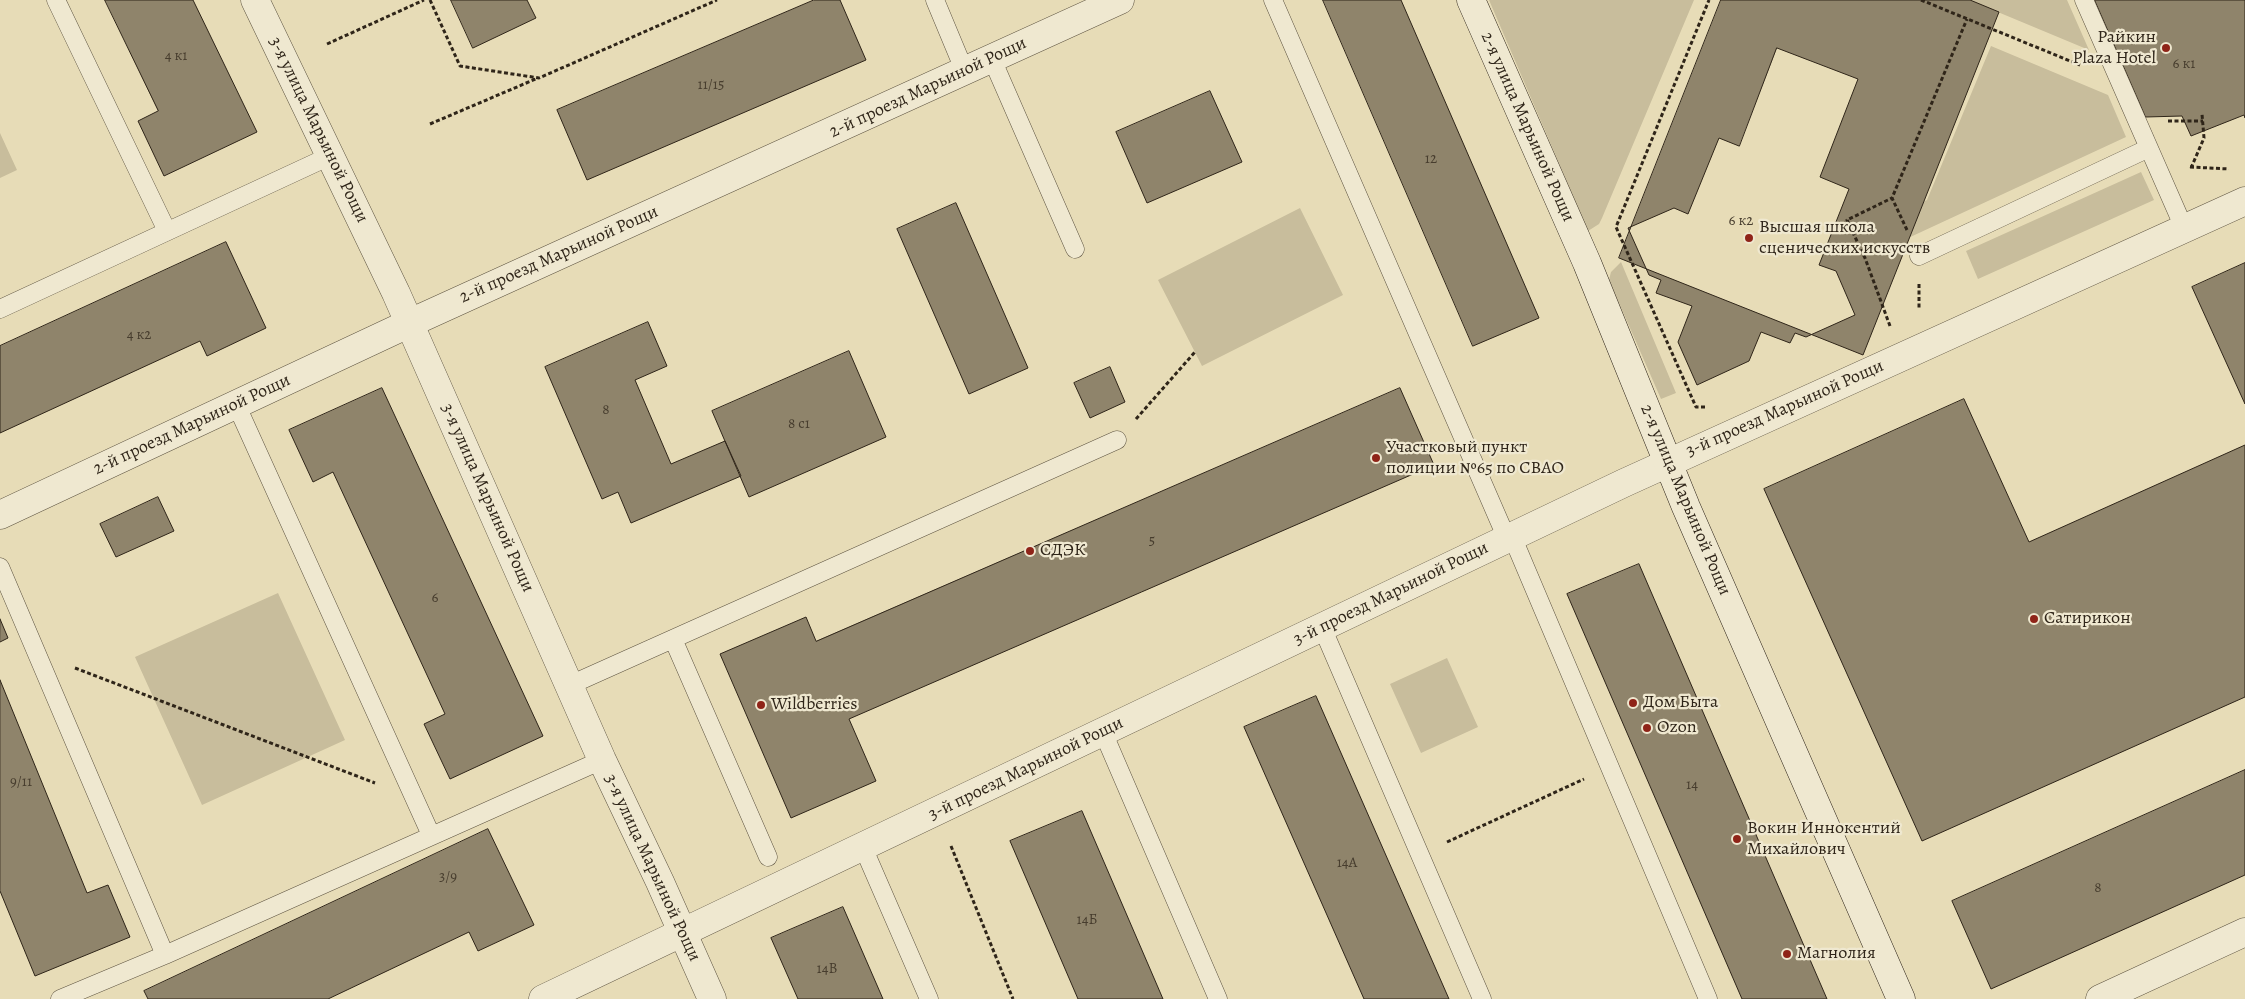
<!DOCTYPE html>
<meta charset="utf-8">
<style>
body{margin:0}
canvas{display:block;background:#e7dcb7}
</style>
<canvas width="2245" height="999"></canvas>
<script>
const ctx = document.querySelector('canvas').getContext('2d');
ctx.lineJoin = 'round';
function fillPath(path, color) {
  ctx.fillStyle = color;
  ctx.fill(path, 'evenodd');
}
function strokePath(path, color, width, dash) {
  ctx.strokeStyle = color;
  ctx.lineWidth = width;
  ctx.lineCap = dash ? 'butt' : 'round';
  ctx.setLineDash(dash || []);
  ctx.stroke(path);
}
function label(font, color, halo, rows, align = 'center') {
  ctx.font = font + ' Alegreya,serif';
  ctx.lineWidth = 4.5;
  ctx.setLineDash([]);
  ctx.textBaseline = 'middle';
  ctx.strokeStyle = halo;
  ctx.fillStyle = color;
  for (const [text, x, y, turn = 0] of rows) {
    ctx.save();
    ctx.translate(x, y);
    ctx.rotate((+turn || 0) * Math.PI / 180);
    ctx.textAlign = isNaN(turn) ? turn : align;
    if (halo) ctx.strokeText(text, 0, 0);
    ctx.fillText(text, 0, 0);
    ctx.restore();
  }
}
fillPath(new Path2D(`
 M1489 0H1694L1602 218 1599 224 1588 231Z
 M1969 0H2067L2089 50Z
 M1991 46 2108 95 2126 137 1865 258 1899 214 1927 200Z
 M0 133 17 170 0 178Z
 M2141 172 2154 200 1978 279 1966 251Z
 M1300 208 1343 295 1202 366 1158 280Z
 M1621 262 1676 393 1661 399 1609 280 1611 272Z
 M278 593 345 740 202 805 135 657Z
 M1447 658 1478 727 1421 753 1390 684Z`), '#c8bd9c');
const building = new Path2D(`
 M105 0H193L257 132 164 176 138 121 158 111Z
 M451 0H527L536 18 473 48Z
 M814 0H840L866 60 587 180 557 110Z
 M1323 0H1401L1539 318 1473 346Z
 M1721 0H1970L1999 12 1863 355 1619 258Z
 M2095 0H2245V118L2244 115 2191 136 2182 116 2146 117Z
 M1777 48 1858 79 1820 177 1849 189 1819 265 1836 271 1855 315 1806 337 1795 333 1790 343 1761 332 1749 361 1697 385 1678 342 1692 306 1656 293 1661 280 1649 275 1628 228 1674 208 1688 214 1719 138 1739 146Z
 M1210 91 1242 162 1147 203 1116 132Z
 M956 203 1028 368 969 394 897 229Z
 M226 242 266 328 207 356 200 341 0 433V346Z
 M2245 263V404L2192 287Z
 M648 322 667 366 635 380 671 464 725 441 741 476 631 523 618 492 602 499 545 367Z
 M849 351 886 437 749 497 712 411Z
 M1110 367 1125 402 1090 418 1074 383Z
 M382 388 543 736 450 779 424 724 445 714 333 472 313 482 289 430Z
 M1400 388 1434 465 849 719 876 781 791 818 720 654 806 617 816 641Z
 M1964 399 2029 542 2245 445V697L1922 841 1764 489Z
 M158 497 174 531 116 557 100 524Z
 M1639 564 1827 999H1742L1567 594Z
 M0 619 8 638 0 642Z
 M0 680 87 893 108 885 130 937 35 976 0 891Z
 M1316 696 1449 999H1364L1244 727Z
 M2245 770V875L1991 989 1952 901Z
 M1082 811 1163 999H1078L1010 841Z
 M488 829 534 925 478 951 469 932 328 999H148L144 991Z
 M843 907 883 999H798L771 938Z`);
fillPath(building, '#8f846b');
strokePath(building, '#2f2519', 1);
const lane = new Path2D(`
 M56 0 167 231
 M935 0 965 72
 M1273 0 1507 539
 M2084 0 2184 228
 M992 59 1075 249
 M1919 256 2149 148
 M0 309 330 156
 M236 404 431 835
 M1512 536 1708 999
 M0 567 165 955
 M1322 627 1482 999
 M673 639 768 857
 M570 685 1117 440
 M1103 732 1218 999
 M863 847 929 999
 M60 999 165 955 602 760`);
const street = new Path2D(`
 M255 0 396 293 602 760 660 882 712 999
 M0 515 410 323 1120 0
 M543 999 1624 483 2245 201
 M2100 999 2245 932`);
const secondary = new Path2D(`
 M1471 0 1587 263 1686 507 1901 999`);
strokePath(lane, '#5d5340', 19);
strokePath(street, '#5d5340', 29);
strokePath(secondary, '#2f2519', 29);
strokePath(new Path2D(`
 M430 0 460 66 539 78 717 0
 M1921 0 2080 65
 M327 44 424 0
 M2168 121H2203
 M430 124 538 78
 M2190 167 2229 169
 M2191 168 2204 138 2202 114
 M1907 230 1892 198 1967 19
 M1919 284V310
 M1890 326 1865 258 1847 220 1892 198
 M1705 407H1696L1616 227 1709 0
 M1136 419 1195 352
 M75 668 375 783
 M1447 842 1584 779
 M951 846 1013 999`), '#2f2519', 3, [4, 2.5]);
strokePath(lane, '#efe8d0', 18);
strokePath(street, '#efe8d0', 28);
strokePath(secondary, '#efe8d0', 28);
for (const [x, y, r, color] of [
 [2166,48,5,"#8f2418"],
 [1749,238,5,"#8f2418"],
 [1376,458,5,"#8f2418"],
 [1030,551,5,"#8f2418"],
 [2034,619,5,"#8f2418"],
 [1633,703,5,"#8f2418"],
 [761,705,5,"#8f2418"],
 [1647,728,5,"#8f2418"],
 [1737,839,5,"#8f2418"],
 [1787,954,5,"#8f2418"]
]) {
  const dot = new Path2D();
  dot.arc(x, y, r, 0, 2 * Math.PI);
  ctx.fillStyle = color;
  ctx.fill(dot);
  strokePath(dot, '#efe8d0', 2);
}
label('15px', '#473d2e', null, [
 ["4 к1",176,56],
 ["6 к1",2184,64],
 ["11/15",711,85],
 ["12",1431,159],
 ["6 к2",1741,221],
 ["4 к2",139,335],
 ["8",606,410],
 ["8 с1",799,424],
 ["5",1152,541],
 ["6",435,598],
 ["9/11",21,782],
 ["14",1692,785],
 ["14А",1347,863],
 ["3/9",448,877],
 ["8",2098,888],
 ["14Б",1087,920],
 ["14В",827,969]
]);
label('18px', '#2f2519', '#efe8d0', [
 ["Райкин",2156,38,"right"],
 ["Plaza Hotel",2156,59,"right"],
 ["Высшая школа",1759,228],
 ["сценических искусств",1759,249],
 ["Участковый пункт",1386,448],
 ["полиции №65 по СВАО",1386,469],
 ["СДЭК",1040,551],
 ["Сатирикон",2044,619],
 ["Дом Быта",1643,703],
 ["Wildberries",771,705],
 ["Ozon",1657,728],
 ["Вокин Иннокентий",1747,829],
 ["Михайлович",1747,850],
 ["Магнолия",1797,954]
], 'left');
label('18px', '#2f2519', '#efe8d0', [
 ["2-й проезд Марьиной Рощи",928,88,-25],
 ["2-я улица Марьиной Рощи",1527,127,66],
 ["3-я улица Марьиной Рощи",318,130,64],
 ["2-й проезд Марьиной Рощи",559,255,-24],
 ["3-й проезд Марьиной Рощи",1785,409,-24],
 ["2-й проезд Марьиной Рощи",192,425,-25],
 ["3-я улица Марьиной Рощи",487,498,66],
 ["2-я улица Марьиной Рощи",1685,500,67],
 ["3-й проезд Марьиной Рощи",1391,594,-26],
 ["3-й проезд Марьиной Рощи",1026,769,-26],
 ["3-я улица Марьиной Рощи",652,868,65]
]);
</script>
